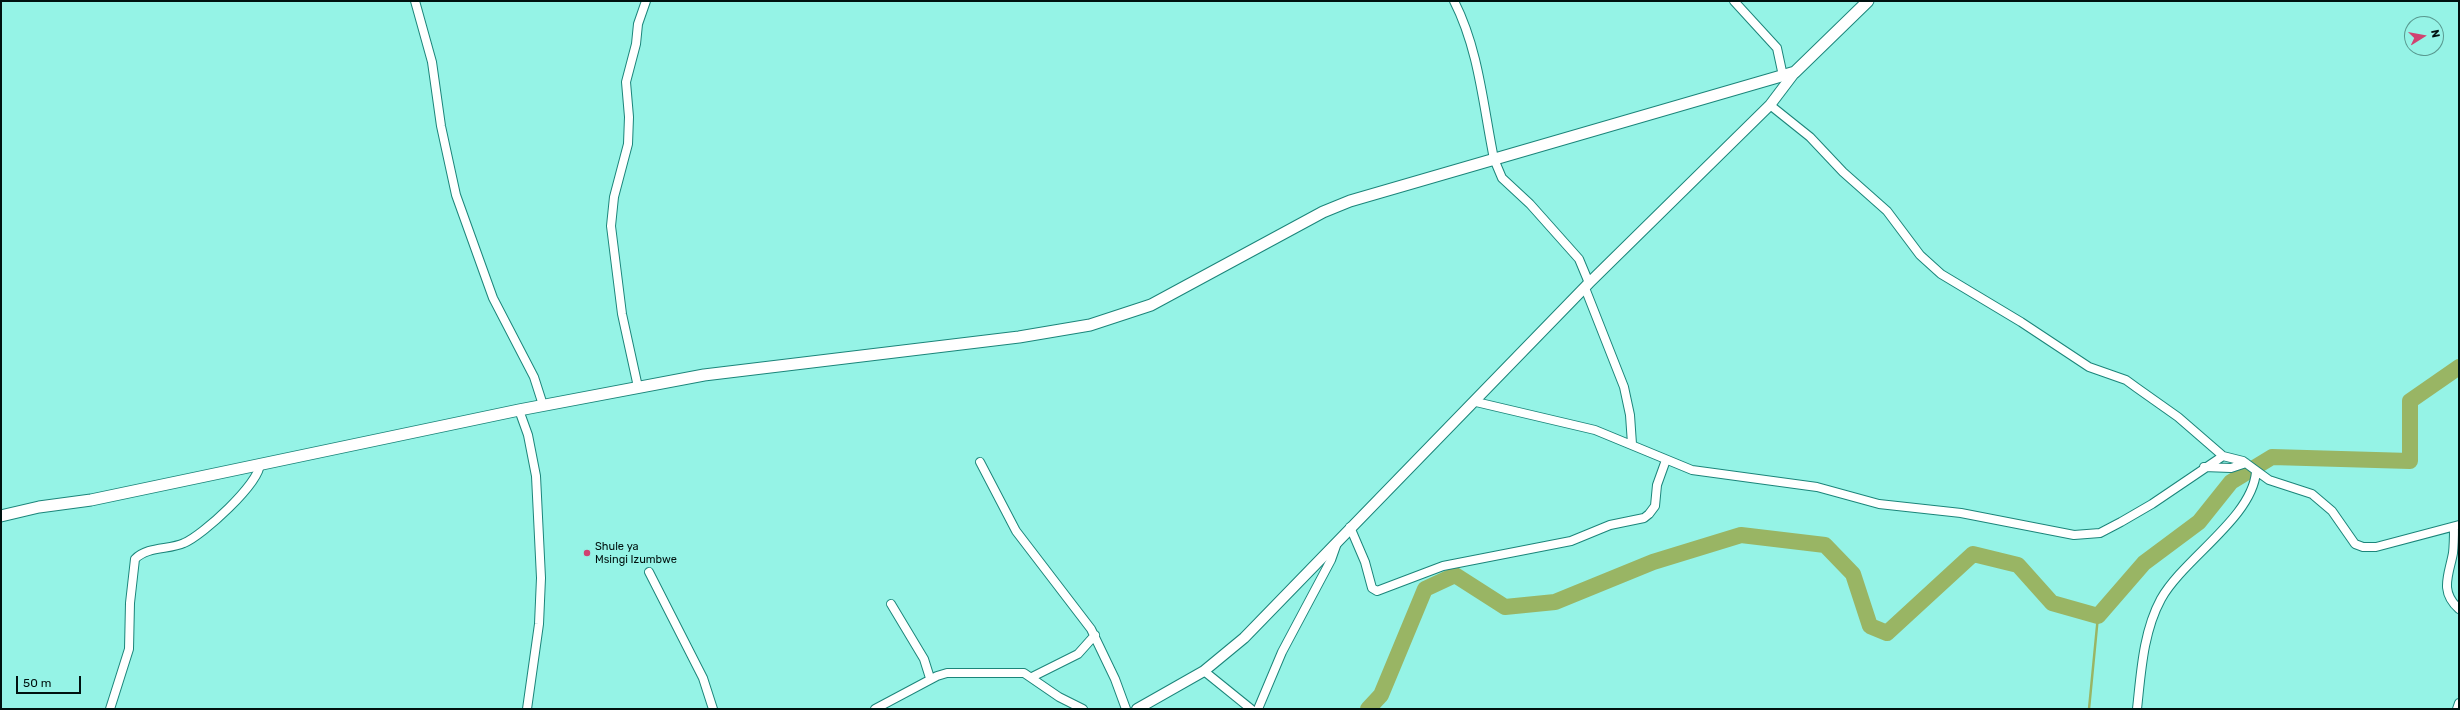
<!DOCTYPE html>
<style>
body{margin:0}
#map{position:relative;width:2460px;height:710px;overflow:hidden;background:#95f3e6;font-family:Rubik,sans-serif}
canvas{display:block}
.frame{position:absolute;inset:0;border:2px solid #00110f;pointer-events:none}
.north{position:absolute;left:2404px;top:16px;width:40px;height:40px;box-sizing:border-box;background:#95f3e6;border:1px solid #599990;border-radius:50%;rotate:79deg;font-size:11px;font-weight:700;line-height:16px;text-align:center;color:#00110f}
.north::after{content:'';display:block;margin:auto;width:14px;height:18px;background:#d04371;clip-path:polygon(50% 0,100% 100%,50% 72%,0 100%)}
.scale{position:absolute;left:16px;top:676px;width:65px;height:18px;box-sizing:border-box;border:2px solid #00110f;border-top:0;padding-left:5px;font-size:12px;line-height:14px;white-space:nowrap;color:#00110f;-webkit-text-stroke:3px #95f3e6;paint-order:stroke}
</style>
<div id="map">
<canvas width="2460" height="710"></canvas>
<div class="frame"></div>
<div class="north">N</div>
<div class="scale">50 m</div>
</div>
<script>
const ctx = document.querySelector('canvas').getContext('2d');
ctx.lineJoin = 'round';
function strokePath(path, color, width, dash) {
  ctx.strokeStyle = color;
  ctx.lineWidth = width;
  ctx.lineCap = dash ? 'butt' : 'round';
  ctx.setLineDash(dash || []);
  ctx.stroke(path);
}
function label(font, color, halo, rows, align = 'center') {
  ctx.font = font + ' Rubik,sans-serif';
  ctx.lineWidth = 3;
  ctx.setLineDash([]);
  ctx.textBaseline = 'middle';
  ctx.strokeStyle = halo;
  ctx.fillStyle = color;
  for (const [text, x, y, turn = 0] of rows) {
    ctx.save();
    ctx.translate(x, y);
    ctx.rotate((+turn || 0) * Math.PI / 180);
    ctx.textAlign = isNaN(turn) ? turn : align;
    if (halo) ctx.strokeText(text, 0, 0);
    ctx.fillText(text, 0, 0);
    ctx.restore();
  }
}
strokePath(new Path2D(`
 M2089 709 2098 616`), '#99b564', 2.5);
strokePath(new Path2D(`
 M1368 709 1381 695 1425 589 1455 575 1505 607 1555 602 1653 562 1741 535 1825 545 1853 574 1870 626 1887 633 1973 554 2018 565 2052 603 2098 616 2144 563 2199 522 2231 482 2272 457 2410 461V401L2459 367`), '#99b564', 16);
const minor = new Path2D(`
 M415 1 432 62 441 126 456 195 493 298 534 377 543 405
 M1454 1C1479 50 1483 105 1494 159L1502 178 1530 204 1579 259 1589 283
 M1734 1 1777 48 1783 76
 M1770 105 1810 137 1843 172 1887 211 1920 255 1941 274 2021 322 2089 367 2126 380 2137 388 2178 417 2223 456
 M1585 288 1624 387 1630 415 1632 444
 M638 387 622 314 611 226 614 197 628 144 629 117 626 82 636 44 638 24 646 1
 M1476 402 1595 430 1692 470 1817 487 1879 504 1961 513 2074 535 2100 533 2121 522 2152 504 2223 456 2243 461 2269 480 2312 494 2332 511 2355 544 2363 547H2376L2459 525
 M519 410 528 435 536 476 541 578 539 624 527 709
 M980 462 1016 531 1091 629 1115 679 1126 709
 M2204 467 2231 468 2246 463
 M1350 527 1365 562 1372 588 1377 591 1443 566 1571 541 1610 525 1644 518 1649 514 1655 506 1657 485 1666 460
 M2454 527C2454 535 2454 544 2453 553 2449 575 2439 591 2459 609
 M649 572 703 678 713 709
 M891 604 924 659 930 678
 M1204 671 1251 709
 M1032 677 1078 654 1095 635
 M110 709 129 649 130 603 135 559C148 546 169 550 184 543 203 535 259 484 260 464
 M875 709 937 676 947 673H1024L1059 697 1083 709
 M1258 709 1282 652 1331 560 1337 543
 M2137 709C2141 673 2143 632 2161 599 2184 558 2252 518 2256 472
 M2457 709 2459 703`);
const tertiary = new Path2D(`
 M1137 709 1204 671 1244 638 1589 283 1770 105 1795 72`);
const secondary = new Path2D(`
 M1 516 39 507 91 500 519 410 704 375 1019 337 1090 325 1151 305 1323 212 1350 201 1795 72 1868 1`);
strokePath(minor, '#1b857a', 10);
strokePath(tertiary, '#1b857a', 12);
strokePath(secondary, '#1b857a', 13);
strokePath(minor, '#fff', 8);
strokePath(tertiary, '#fff', 10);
strokePath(secondary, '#fff', 11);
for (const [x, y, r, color] of [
 [587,553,4,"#d04371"]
]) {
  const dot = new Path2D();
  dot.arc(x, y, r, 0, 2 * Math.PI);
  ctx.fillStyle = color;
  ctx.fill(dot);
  strokePath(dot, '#95f3e6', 1.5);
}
label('11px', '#00110f', '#95f3e6', [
 ["Shule ya",595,547],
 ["Msingi Izumbwe",595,560]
], 'left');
</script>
